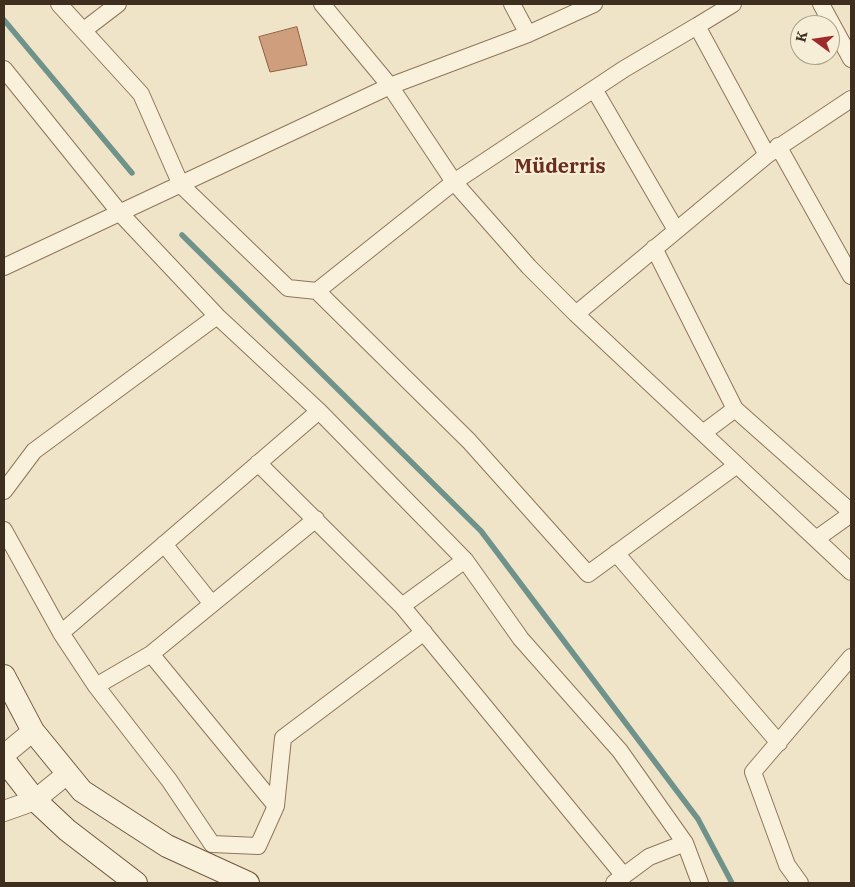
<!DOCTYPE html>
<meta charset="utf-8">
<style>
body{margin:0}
#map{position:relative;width:855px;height:887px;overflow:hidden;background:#f0e4c8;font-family:"IBM Plex Serif",serif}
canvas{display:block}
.frame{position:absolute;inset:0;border:5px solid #3d2e20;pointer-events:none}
.north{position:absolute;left:790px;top:15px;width:50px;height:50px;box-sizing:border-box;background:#f7eed8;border:1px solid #ada18e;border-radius:50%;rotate:284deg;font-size:14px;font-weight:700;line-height:20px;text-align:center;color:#3d2e20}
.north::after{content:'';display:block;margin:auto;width:18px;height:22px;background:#9e2a2b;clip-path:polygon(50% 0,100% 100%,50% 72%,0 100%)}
</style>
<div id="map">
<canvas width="855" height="887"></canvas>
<div class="frame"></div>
<div class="north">K</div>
</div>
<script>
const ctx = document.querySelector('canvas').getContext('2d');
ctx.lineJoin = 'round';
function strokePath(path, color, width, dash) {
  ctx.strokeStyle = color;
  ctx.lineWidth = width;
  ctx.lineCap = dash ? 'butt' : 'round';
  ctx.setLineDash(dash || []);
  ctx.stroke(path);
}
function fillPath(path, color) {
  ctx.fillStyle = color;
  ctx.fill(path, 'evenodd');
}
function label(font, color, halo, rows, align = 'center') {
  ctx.font = font + ' "IBM Plex Serif",serif';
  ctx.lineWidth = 4;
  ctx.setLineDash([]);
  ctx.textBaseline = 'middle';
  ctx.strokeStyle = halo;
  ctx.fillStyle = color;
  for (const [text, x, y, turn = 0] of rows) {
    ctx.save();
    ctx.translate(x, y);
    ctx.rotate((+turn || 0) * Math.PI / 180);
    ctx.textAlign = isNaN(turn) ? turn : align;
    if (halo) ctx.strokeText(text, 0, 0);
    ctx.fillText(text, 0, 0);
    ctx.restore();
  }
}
strokePath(new Path2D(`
 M4 20 132 173
 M182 235 481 531 698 819 732 883`), '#6f938a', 5.5);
const building = new Path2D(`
 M297 27 307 65 270 72 259 37Z`);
fillPath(building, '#cf9f7d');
strokePath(building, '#8d5f41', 1);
const minor = new Path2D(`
 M59 4 141 94 181 185 288 288 317 291 469 441 588 574 737 465
 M322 4 390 86 454 182 529 267 576 314 851 572
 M512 4 528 34
 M821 4 851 59
 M697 26 733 4
 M84 30 118 4
 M4 69 120 213 217 316 319 411 465 560 521 639 620 751 685 843 700 883
 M594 89 676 230
 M778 146 851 276
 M654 248 735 409 851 512
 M4 267 390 86 528 34 594 4
 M317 291 454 182 624 69 697 26 767 155
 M576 314 767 155 851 99
 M703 433 735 409
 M258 463 402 606 624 876
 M4 491 34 451 217 316
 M4 530 61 633 96 686 169 780 212 844 258 846 276 806 283 738 424 632
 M816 539 851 514
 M164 544 212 604
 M616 553 779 743
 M402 606 465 560
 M61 633 319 411
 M151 654 276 806
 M96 686 151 654 316 519
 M614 883 649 857 685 843
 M800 883 787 865 753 772 851 657`);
const tertiary = new Path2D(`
 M4 755 33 731
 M4 811 35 800 67 774`);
const secondary = new Path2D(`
 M4 676 33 731 82 791 167 846 248 883
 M4 760 35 800 67 830 136 883`);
strokePath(minor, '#8d765c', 18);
strokePath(tertiary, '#8d765c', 22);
strokePath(secondary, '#6f573f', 24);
strokePath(minor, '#faf1dc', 16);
strokePath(tertiary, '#faf1dc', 20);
strokePath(secondary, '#faf1dc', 22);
label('bold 20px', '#6b2e1e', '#f7eed8', [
 ["Müderris",560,167]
]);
</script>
